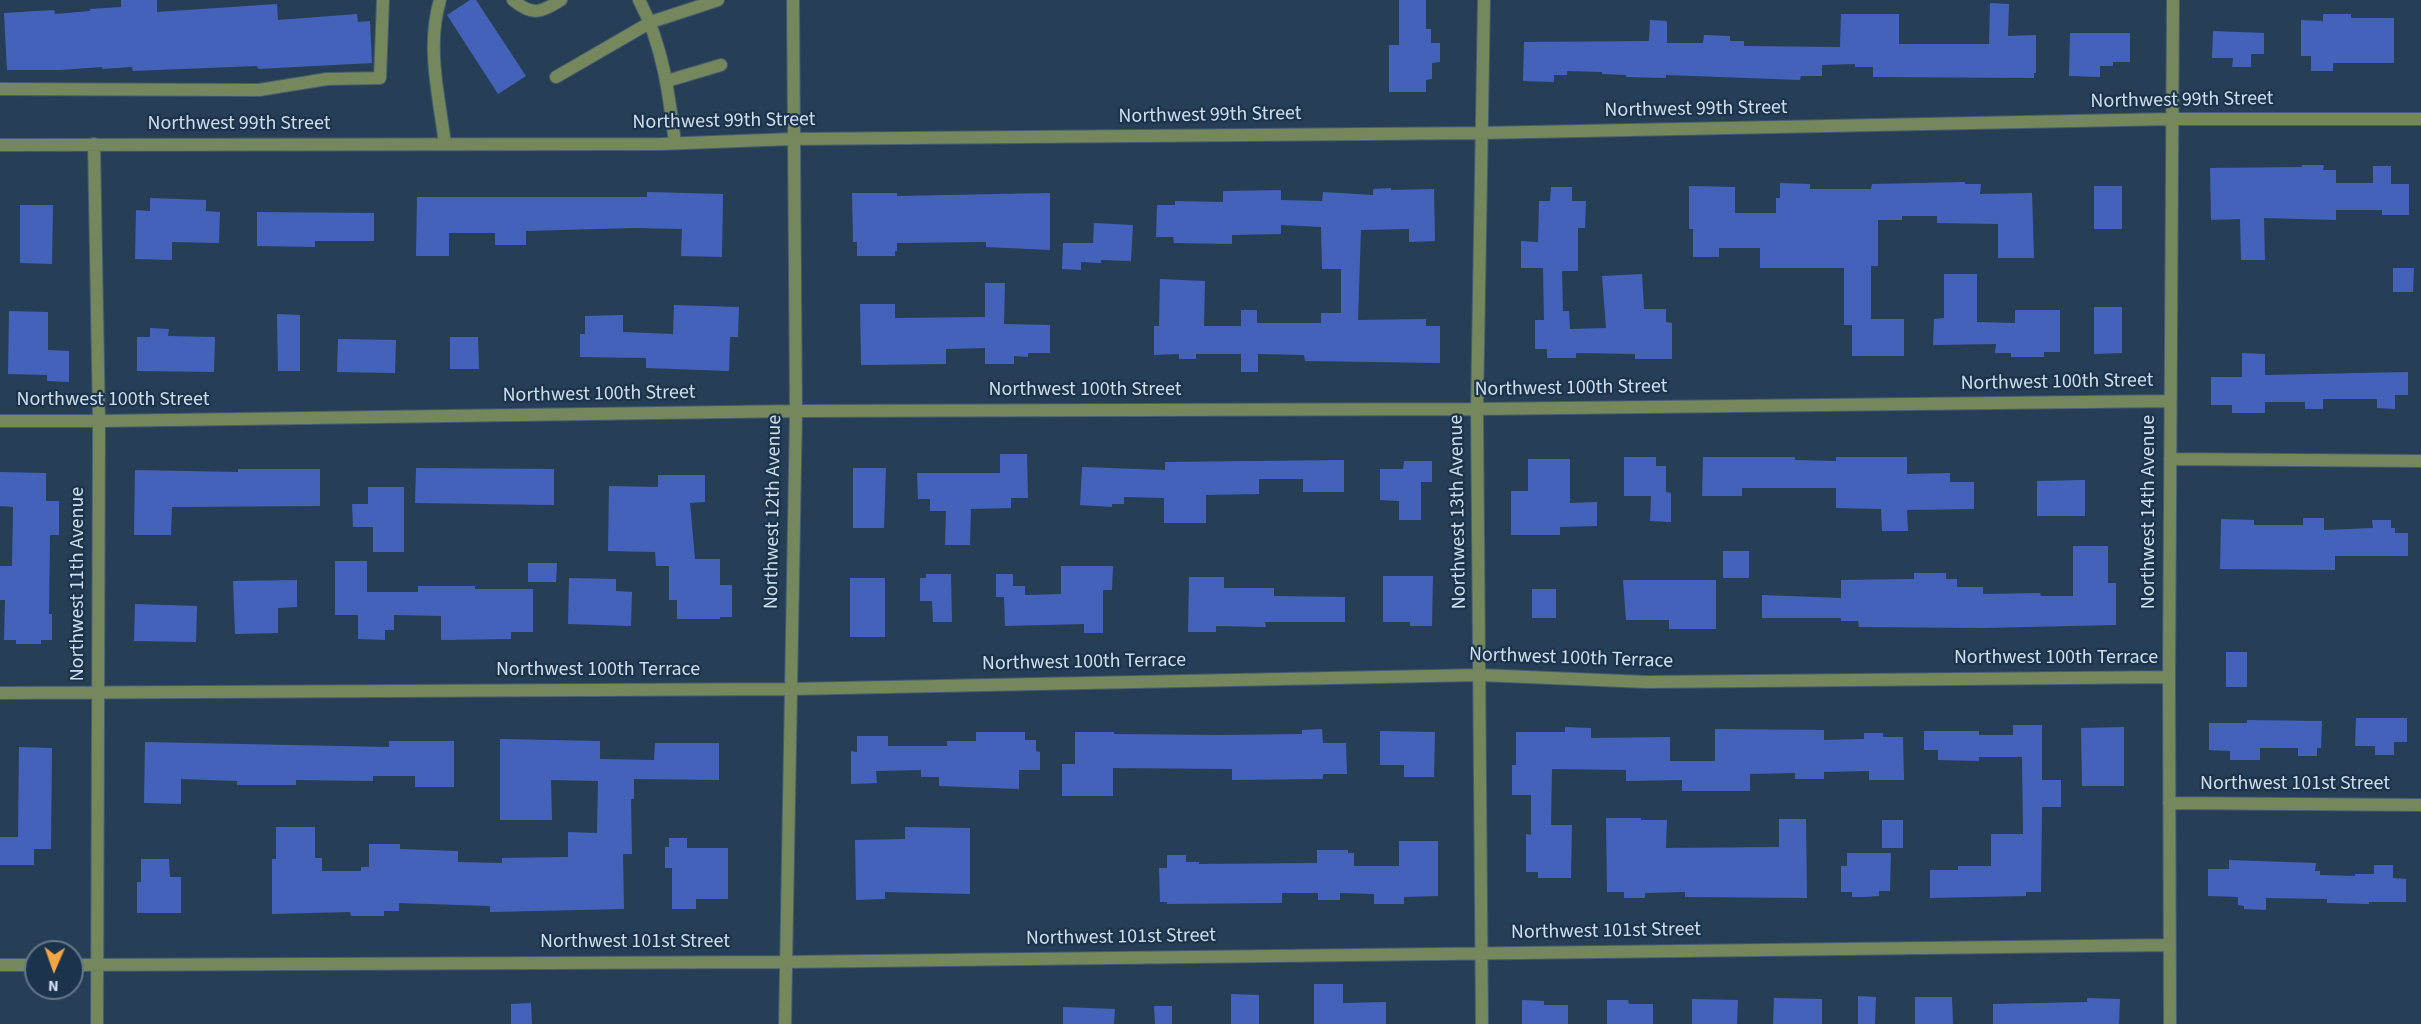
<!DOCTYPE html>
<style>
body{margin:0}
#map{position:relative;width:2421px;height:1024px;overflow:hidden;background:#263f56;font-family:"Source Sans 3",sans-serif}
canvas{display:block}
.north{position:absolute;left:24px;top:940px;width:60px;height:60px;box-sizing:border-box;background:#1c344b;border:2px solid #64788c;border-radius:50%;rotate:182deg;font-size:16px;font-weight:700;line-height:24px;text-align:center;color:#cfdeed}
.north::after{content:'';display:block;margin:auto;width:21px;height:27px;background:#f3a443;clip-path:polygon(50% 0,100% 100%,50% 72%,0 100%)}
</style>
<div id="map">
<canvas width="2421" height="1024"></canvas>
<div class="north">N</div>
</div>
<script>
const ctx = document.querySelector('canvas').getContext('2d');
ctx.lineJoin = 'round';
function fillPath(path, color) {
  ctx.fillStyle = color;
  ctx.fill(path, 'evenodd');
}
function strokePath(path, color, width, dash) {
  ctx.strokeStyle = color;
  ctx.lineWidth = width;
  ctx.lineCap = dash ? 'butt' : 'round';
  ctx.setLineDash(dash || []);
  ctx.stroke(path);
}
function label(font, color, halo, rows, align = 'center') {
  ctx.font = font + ' "Source Sans 3",sans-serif';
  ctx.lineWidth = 4.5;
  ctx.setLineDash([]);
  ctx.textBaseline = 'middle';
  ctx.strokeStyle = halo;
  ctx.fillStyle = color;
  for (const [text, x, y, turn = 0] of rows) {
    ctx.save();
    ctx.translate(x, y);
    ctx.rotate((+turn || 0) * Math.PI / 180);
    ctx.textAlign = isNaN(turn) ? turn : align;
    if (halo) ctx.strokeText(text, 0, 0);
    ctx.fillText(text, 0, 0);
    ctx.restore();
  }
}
fillPath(new Path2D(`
 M121 0H157V12L277 4 278 20 357 14 358 22 370 21 372 63 258 69 257 66 133 71 132 67 102 69V67L60 70H7L4 13 54 10 55 14 90 11V9L121 7Z
 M470 0H476L526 76 498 94 447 15Z
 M1399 0H1426V29H1431V43H1440V62L1432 63V79L1426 80V92H1389V45H1399Z
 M1990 3 2009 4 2008 36 2036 35V73H2034V78L1873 77V67H1855V64L1822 65V76H1801L1800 80 1666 75V78L1626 77V75L1602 74V72L1567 71V75H1554V82L1523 81 1524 42 1649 41 1650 20 1667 21V43H1703L1704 35 1730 36V41H1744V46L1840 47 1841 14H1899V44H1989Z
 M2323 14H2351V18H2394V63H2333V71H2311V56H2301V20L2323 21Z
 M2213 31 2264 33V54H2251V67H2232L2233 58H2212Z
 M2070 33H2130V62H2113V66H2100V77L2069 76Z
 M2302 165H2324L2323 170H2336V183H2373V166H2391V184H2409V215H2382V210H2336V220L2264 218 2265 260H2241L2240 219 2211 220 2210 168 2302 167Z
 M1965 182V184H1981L1980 194 2032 193 2034 258H1998V224L1937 223V216H1902V220H1878V266H1871V319H1904V356H1852V325H1844V268H1760V248H1719V257H1693V229H1689V186L1735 187V213H1776V198H1780V183L1810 184V189H1871L1872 184Z
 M2094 186H2122V229H2094Z
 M1551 187H1572V201H1586L1585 228H1578V271H1562L1563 311H1569L1570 329 1606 328 1602 276 1642 274 1644 309H1666V322L1672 323V359H1635V354L1576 353V358H1547V349H1535V320H1544L1543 268H1521V241L1538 242 1539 201H1550Z
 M1391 188V190L1434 189 1435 241 1409 242V229L1361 230 1358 320 1426 319V326H1440V363L1305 361 1304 355 1258 354V372H1241V354H1196V359H1179V354L1154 355V326H1159L1160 279 1205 281 1204 326H1241V310H1257V323H1321V313H1341V269H1322L1321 227 1281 225V234L1232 235V244L1174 243 1173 237H1156L1157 205H1175V201L1223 202V191L1281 190V200L1322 201 1323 192 1373 195V189Z
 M647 192 723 194 722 257 681 256 682 229 633 228 526 231V245H495V233H449V256H416L417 197H647Z
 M852 193H897V196L1050 193V250L986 247V242L897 243V251H895V256H857V242H853Z
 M150 198 206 200V211L220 212 219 243 172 242V260L135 259 136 210 150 211Z
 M20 205H53L52 264 20 263Z
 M257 212 374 213V241H315V247L257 246Z
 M1094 223 1133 225 1131 261 1101 260V263L1081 262V270L1062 269 1063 243H1093Z
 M2393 268H2414L2413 292H2393Z
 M1944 274H1977V322L2015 323V310H2060V352H2044V357H2011V353H1995L1996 344 1933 345 1934 319 1944 318Z
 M985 283H1005L1004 324 1050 325V353H1028V357L1014 356V364H985V348L946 349V364L861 365 860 304H895V318L985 317Z
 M674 305 739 307 738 337H730L729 371 646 368V358L580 357V334H585V316L623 315V332L673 334Z
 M2094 307H2122V353L2094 354Z
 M9 311 48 312V350L69 351V382L47 381V375L8 374Z
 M277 314 300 315V371H278Z
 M150 328 169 329 168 336 215 337 214 372 137 371V337H150Z
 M450 337H478L479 369H450Z
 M338 339 396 340 395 373 337 372Z
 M2242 353 2265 354V375L2408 372V395H2395V409L2377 408V399H2323V409H2305V402H2265V413H2232V405H2211V377H2242Z
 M1000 454H1027L1028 498H1011V508L971 509 970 545H945L946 511H930V499H918L917 473H1000Z
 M1624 457H1656V466H1666V492L1671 493V522L1650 521 1651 496H1624Z
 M1703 457H1795V460L1836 461V457H1907V474L1950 473V482H1974V509L1907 510 1908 531H1882L1881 509 1836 508V488H1742V496H1702Z
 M1528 459H1570V503L1597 502V526L1560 527V535H1511V491H1528Z
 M1344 460V492H1303V479H1259V494L1206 495V523H1164V498L1124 497V504H1112V507L1080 505 1082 467 1165 470V462Z
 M1404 461H1432V482H1421V520H1399V501L1380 500V469H1403Z
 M416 468 554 469V505L415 503Z
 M853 468H886L884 528H853Z
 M238 469H320V506L172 507 171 535H134L135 470 238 472Z
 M0 472 46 473V501H59V535H50L49 614H52V640H41V644H16V640H4L5 600H0V566H12L13 507 0 506Z
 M658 475H705V502L690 503 695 559H720V585H732V617H720V619H677V600H669V566H656L655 552 608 551 609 486 658 487Z
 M2085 480V516H2037V481Z
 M368 487H404V552H373V527H353L352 504H368Z
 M2303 518H2324V530L2373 528 2372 520H2391V528H2395V533H2408V556H2335V570L2220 569 2221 519 2254 520V525H2303Z
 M2073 546H2108V583H2116V625L1983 628 1859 627 1858 621H1841V618H1762V595L1841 598V580L1914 579V573H1946V579H1957V587H1983V594L2040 593 2041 596H2073Z
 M1723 551H1749V578H1723Z
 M335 561H367V592H418V586H475V589H533V632H511V639L441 640V616L394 615V630H385V640L358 639V615H335Z
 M528 563H557L556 582H528Z
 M1061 566H1113L1112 590H1103V633H1084V624L1005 626 1004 597H996V574H1013V586H1025V595L1061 594Z
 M926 574H951L952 622H933L932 601H920V578H926Z
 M1383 576H1433L1432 626H1410V622H1383Z
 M1189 577H1224V588H1274V596L1345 597V622H1265L1266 627 1216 626V632H1188Z
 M569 578 616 579V591L632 592 631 626 568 624Z
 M850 578H885V637H850Z
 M297 580V607L278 608V633L235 634 233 581Z
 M1623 580H1716V629H1669V620H1626Z
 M1532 589H1556V618H1532Z
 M135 604 197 606 196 642 134 641Z
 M2226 652H2247V687H2226Z
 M2356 718H2407V742H2394V755H2375V746H2355Z
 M2247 720 2322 721 2321 748H2317V756H2298V748H2260V760H2230V751L2209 750V723H2247Z
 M2013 725H2042V780H2061V807H2042L2041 892H2026V896L1930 898V870H1958V866H1991V834H2023L2022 757H1979V761L1938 760V750H1924V731H1979V735H2013Z
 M1565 727 1591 728V738L1670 737V761H1715V729L1824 730V740L1864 739V733H1883V737H1903L1904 780H1869V771L1824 772V779H1795V773L1750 774V791H1682V780L1626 781V770L1552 769 1551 825H1572L1571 878H1538V872H1526V834L1531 835V795H1512V765H1516V732H1565Z
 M2124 727V786H2082L2081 728Z
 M1322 729 1323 743H1346L1347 774H1323V779L1232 780V769L1113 768V796H1062V764H1075V732H1114V734L1221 735 1302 734V730Z
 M1380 731 1435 732 1434 777H1404V765H1380Z
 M976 732H1025V740H1036V751L1040 752V770H1019V789L939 786V777H921V770L876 771 877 783 851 784V751L857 752V736H888V746H947V741H976Z
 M500 739 600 741V759L654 760 655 743H719V780L634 779V799H631L632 854H623L624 909 490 912V906L399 903V911H384V916H351L350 912 272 914V859H276V827H315V858H322V871H361V867H369V844H400V849L458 851V862L502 863V858L568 857V832L597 833 598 781 551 780 552 820H500Z
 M389 741H454V787H415V776H373V781L296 780V785H237V781L181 779V804L144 803 145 742 389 747Z
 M19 747 52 748 51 849H34V865H0V837H18Z
 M1606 818H1641V820H1667L1666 848 1779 847V819H1806L1807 898 1685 897V892L1645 893V898H1624V892H1607Z
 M1882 820H1903V848H1882Z
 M905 827 970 828V894L885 892V899L856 900 855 840 905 839Z
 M669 838H687V848H728V899H696V909H672V868H665V847H669Z
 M1399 841H1438V896L1404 897V904H1374V894L1340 893V900H1318V893H1282V903L1167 904V902H1160L1159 868H1167V855H1186V862H1199V864L1317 863V850H1348V853H1354V866H1399Z
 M1847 853H1891L1890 891H1879V896L1865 897H1852V892H1841V866H1847Z
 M141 859H169L170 877H181V913H137V882H141Z
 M2229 860 2316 863 2315 871H2320V875L2355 876V874H2374V865H2393V878L2406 879V902H2369V904L2327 903V899L2266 898V910L2244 909V906L2238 905V897L2208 896V869H2229Z
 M1314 984H1343V1003L1386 1002V1024H1314Z
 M1231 994 1259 995V1024H1231Z
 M1858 996 1876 997 1875 1024H1858Z
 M1915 997H1952L1953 1024H1915Z
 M1774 998 1822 999V1024H1773Z
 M2087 998 2120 999 2119 1024H1993V1004L2087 1002Z
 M1692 999 1738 1000 1737 1024H1692Z
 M1522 1000 1544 1001V1005H1568V1024H1522Z
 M1607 1000H1628L1629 1004H1653V1024H1607Z
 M531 1003 532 1024H511V1004Z
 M1154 1006H1172V1024H1155Z
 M1063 1007 1115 1009 1114 1024H1063Z`), '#4562bb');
const lane = new Path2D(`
 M440 0C426 47 439 96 445 144
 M513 0C532 16 541 13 561 0
 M639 0C663 45 669 94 675 143
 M556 77 651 22 718 0
 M667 81 721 65
 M0 89 259 90 327 79 380 78 383 0`);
const street = new Path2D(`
 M94 144 99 421 97 1024
 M0 145 661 144 792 139 1481 133 2172 119H2421
 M0 421H99L796 411 1477 409 2170 401
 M2170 459 2421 461
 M0 693 790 689 1480 675 1647 682 2169 677
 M2169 803 2421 805
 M0 965H36
 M72 965 785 962 2169 945
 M785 1024 796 411 793 0
 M1482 1024 1477 409 1484 0
 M2170 1024 2169 677 2173 0`);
strokePath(lane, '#445c71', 14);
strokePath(street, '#445c71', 14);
strokePath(lane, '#74875d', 12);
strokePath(street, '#74875d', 12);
label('20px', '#cfdeed', '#1c344b', [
 ["Northwest 99th Street",2182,101,-1],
 ["Northwest 99th Street",1696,110,-1],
 ["Northwest 99th Street",1210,116,-1],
 ["Northwest 99th Street",724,122,-1],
 ["Northwest 99th Street",239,125],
 ["Northwest 100th Street",2057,383,-1],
 ["Northwest 100th Street",1571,389,-1],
 ["Northwest 100th Street",1085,391],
 ["Northwest 100th Street",599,395,-1],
 ["Northwest 100th Street",113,401],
 ["Northwest 12th Avenue",774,512,-89],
 ["Northwest 13th Avenue",1459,512,-91],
 ["Northwest 14th Avenue",2150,512,-90],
 ["Northwest 11th Avenue",79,584,-90],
 ["Northwest 100th Terrace",1571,659,2],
 ["Northwest 100th Terrace",2056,659],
 ["Northwest 100th Terrace",1084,663,-1],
 ["Northwest 100th Terrace",598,671],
 ["Northwest 101st Street",2295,785],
 ["Northwest 101st Street",1606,932,-1],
 ["Northwest 101st Street",1121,938,-1],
 ["Northwest 101st Street",635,943]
]);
</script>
